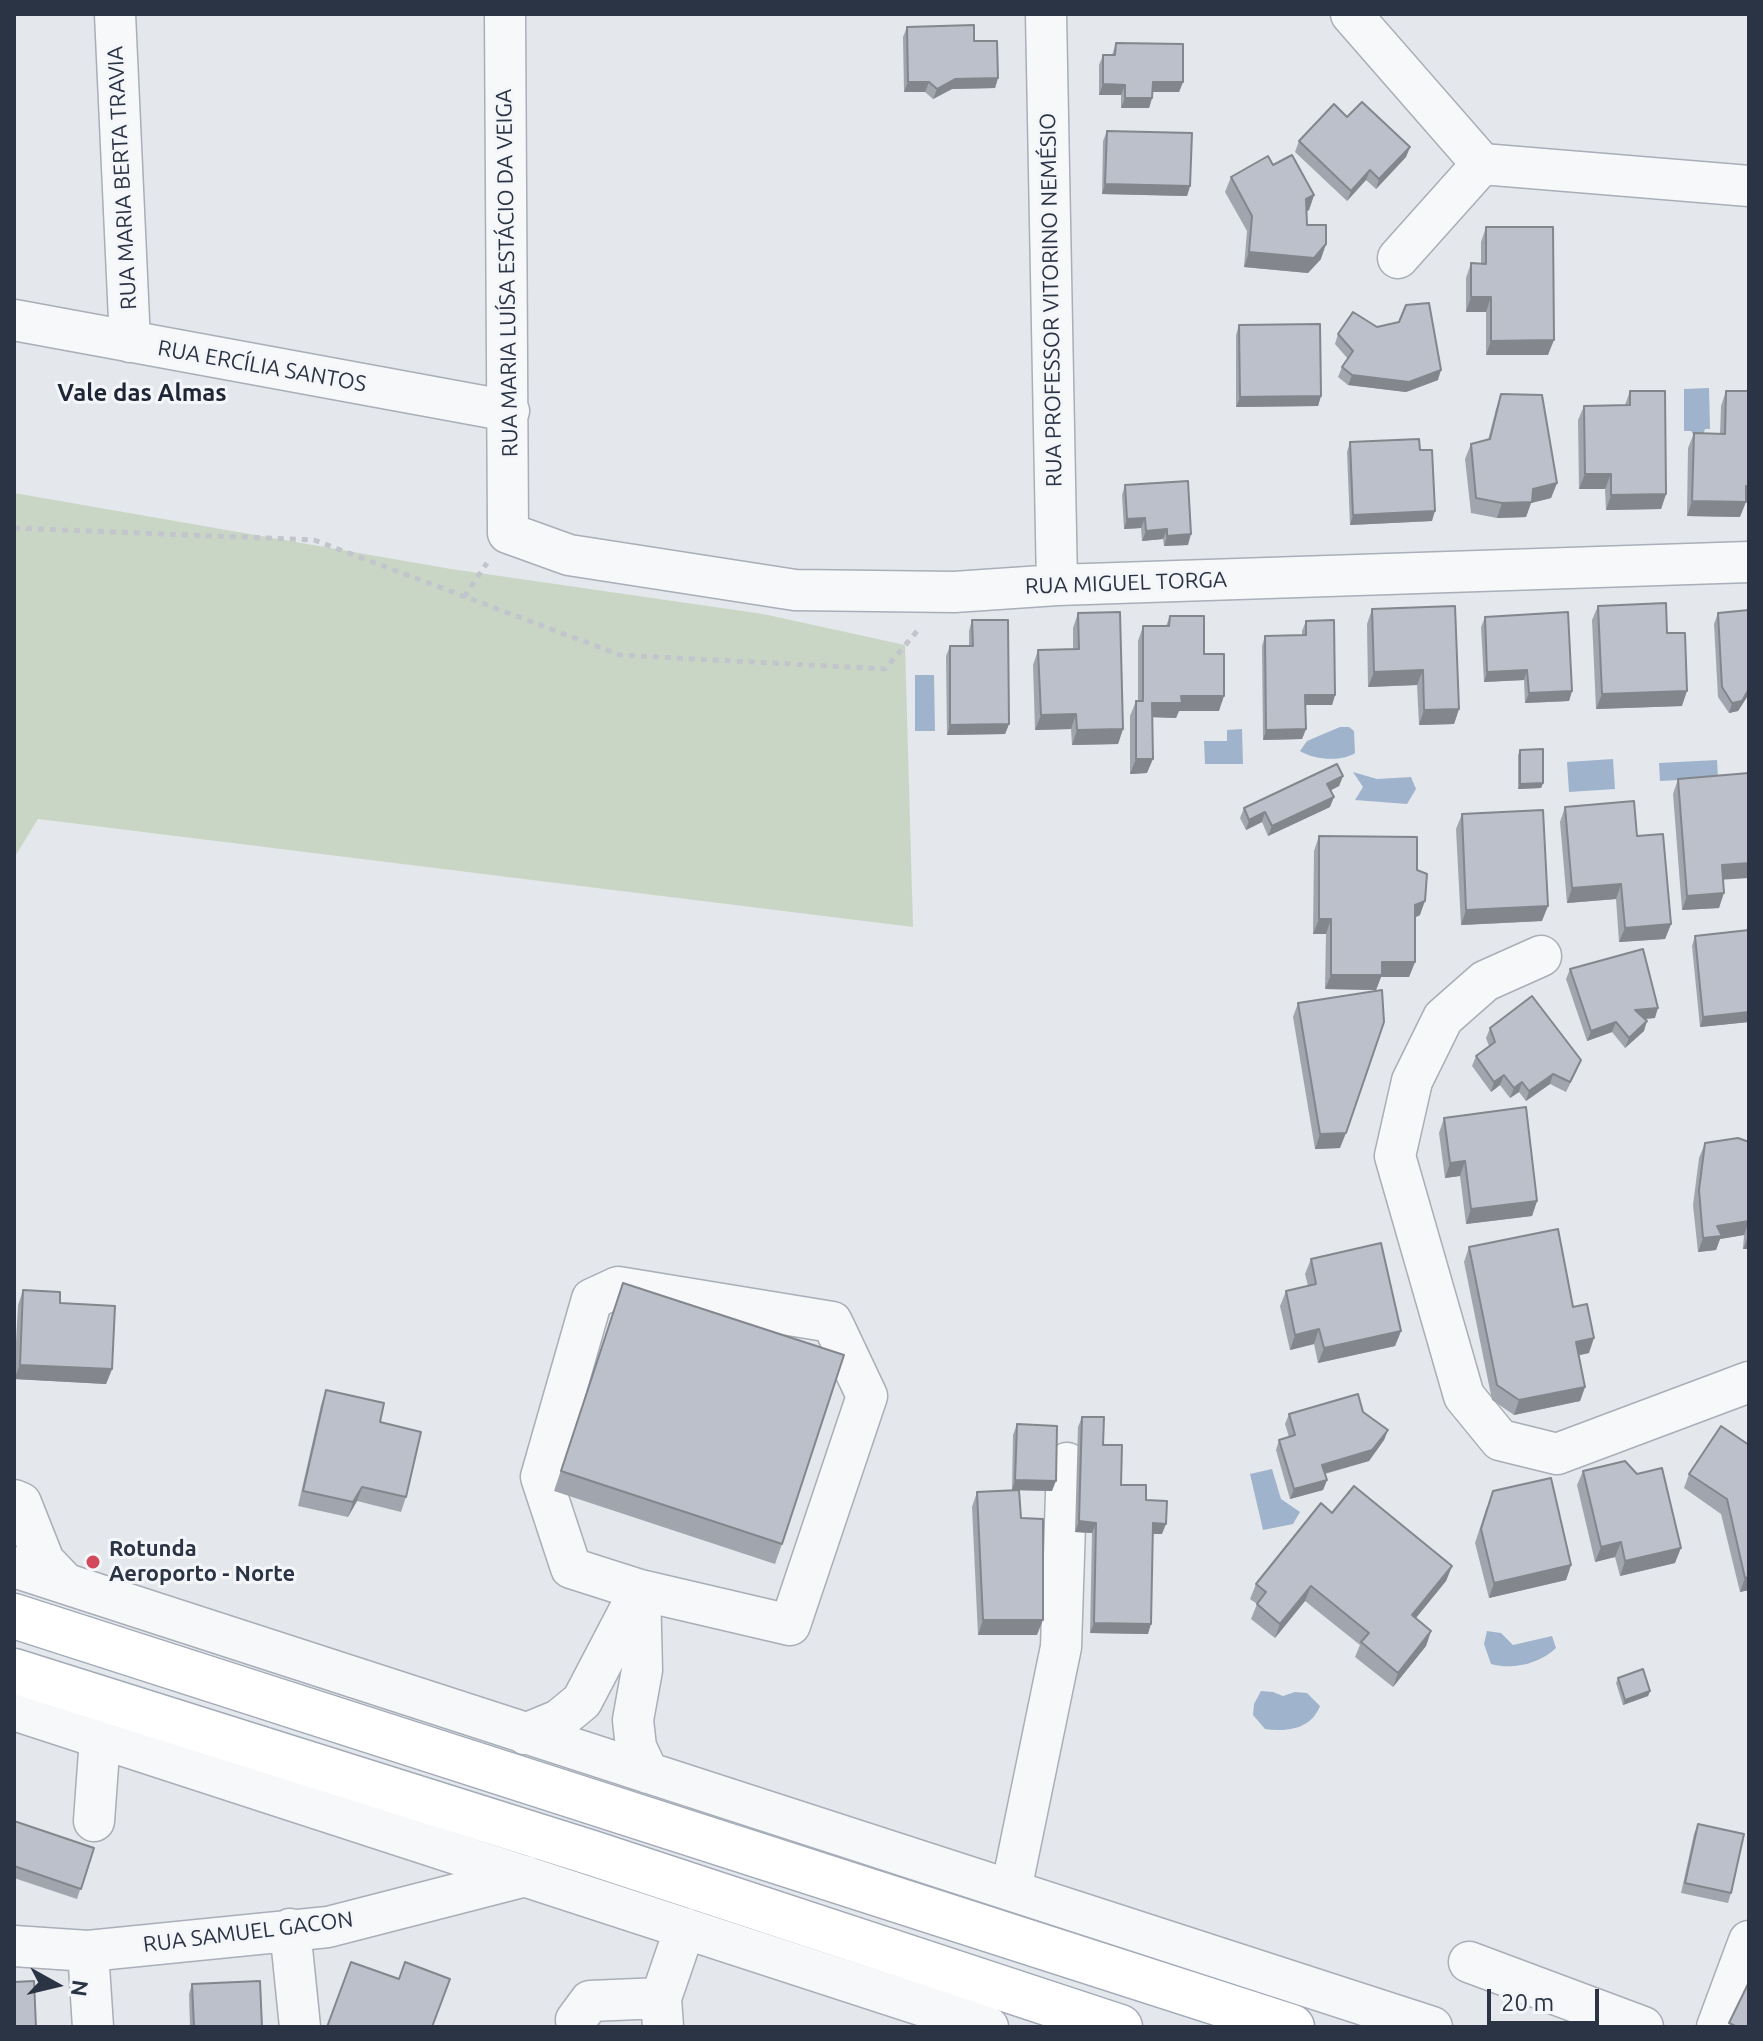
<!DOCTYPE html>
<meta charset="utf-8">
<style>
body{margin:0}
#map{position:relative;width:1763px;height:2041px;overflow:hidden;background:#e4e7ec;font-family:Ubuntu,sans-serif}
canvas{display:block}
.frame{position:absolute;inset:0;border:16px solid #2b3445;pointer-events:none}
.north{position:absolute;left:16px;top:1945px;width:80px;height:80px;-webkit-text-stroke:6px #f4f6f9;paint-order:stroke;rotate:98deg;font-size:22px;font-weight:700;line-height:32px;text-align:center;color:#2b3445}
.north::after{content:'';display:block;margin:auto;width:28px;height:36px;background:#2b3445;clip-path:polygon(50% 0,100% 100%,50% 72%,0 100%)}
.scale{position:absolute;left:1487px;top:1989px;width:112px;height:36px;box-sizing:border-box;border:4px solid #2b3445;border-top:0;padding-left:10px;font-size:24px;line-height:28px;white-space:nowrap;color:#2b3445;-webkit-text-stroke:6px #f4f6f9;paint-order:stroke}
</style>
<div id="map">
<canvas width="1763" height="2041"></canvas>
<div class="frame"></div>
<div class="north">N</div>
<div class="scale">20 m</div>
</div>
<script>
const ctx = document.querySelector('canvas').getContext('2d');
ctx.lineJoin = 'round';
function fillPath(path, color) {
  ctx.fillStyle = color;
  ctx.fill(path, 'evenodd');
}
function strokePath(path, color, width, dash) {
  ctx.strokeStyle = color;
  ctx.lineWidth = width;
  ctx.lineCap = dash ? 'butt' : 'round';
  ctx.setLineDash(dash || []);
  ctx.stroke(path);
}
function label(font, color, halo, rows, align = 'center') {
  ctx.font = font + ' Ubuntu,sans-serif';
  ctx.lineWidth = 6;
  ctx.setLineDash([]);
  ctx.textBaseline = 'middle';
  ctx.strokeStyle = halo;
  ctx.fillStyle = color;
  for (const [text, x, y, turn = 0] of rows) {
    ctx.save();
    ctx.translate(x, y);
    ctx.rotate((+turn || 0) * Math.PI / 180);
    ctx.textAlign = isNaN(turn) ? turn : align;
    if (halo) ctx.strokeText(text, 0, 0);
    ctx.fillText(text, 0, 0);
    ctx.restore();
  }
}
fillPath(new Path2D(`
 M14 493 451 569 763 614 905 645 913 927 38 819 14 858Z`), '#c9d6c5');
fillPath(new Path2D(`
 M1709 388 1710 429H1705L1702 438 1695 437 1691 431H1684V389Z
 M915 675H934L935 731H915Z
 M1340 727H1349L1354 731 1355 753C1342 762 1314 760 1300 751L1307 741Z
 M1242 729 1243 764H1205L1204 741H1227V730Z
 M1613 759 1615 789 1569 792 1567 762Z
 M1717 760 1718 778 1660 781 1659 763Z
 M1353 772 1377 779 1411 777 1416 789 1407 804 1355 800 1363 787Z
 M1272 1469 1281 1499 1300 1512 1293 1524 1263 1530 1250 1474Z
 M1487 1631 1501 1633 1513 1645 1552 1636 1556 1648C1539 1664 1513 1670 1491 1664L1484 1644Z
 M1261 1691 1273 1692 1283 1696 1295 1692 1307 1693 1320 1706C1311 1729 1288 1732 1265 1729L1253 1715 1254 1704Z`), '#9fb4cc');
const minor = new Path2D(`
 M115 14 130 342
 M505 14 508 533 569 555 795 590 954 592 1057 585 1749 562
 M1046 14 1057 585
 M1351 14 1482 164 1749 186
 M1398 258 1482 164
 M14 320 509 411
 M1541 956 1485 981 1443 1018 1412 1081 1395 1156 1464 1396 1500 1440 1557 1454 1749 1382
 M618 1287 832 1322 867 1396 790 1625 640 1590 571 1568 541 1477 592 1299Z
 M14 1500 21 1503 44 1561 66 1584
 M14 1567 1432 2027
 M640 1590 642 1670 633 1720 636 1747 648 1773
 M14 1710 988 2027
 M525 1734 559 1720 582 1701 640 1590
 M94 1821 100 1738
 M1011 1890 1061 1647 1067 1463
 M290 1929 300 2027
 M14 1946 88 1951 328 1927 526 1876
 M88 1951 93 2027
 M1469 1962 1643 2027
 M577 2027 576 2020 590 2001 661 1998
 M663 2027 661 1998 685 1928
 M1717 2027 1749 1941`);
const major = new Path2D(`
 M14 1616 1292 2027
 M14 1671 592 1853 1120 2027`);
strokePath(minor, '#a9aeb7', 43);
strokePath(major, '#a3abb8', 47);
strokePath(new Path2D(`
 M14 528 314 540 620 655 885 669 918 630
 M464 597 487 563`), '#c2c5cb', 5, [6, 6]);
strokePath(minor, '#f7f8fa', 40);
strokePath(major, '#fff', 44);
fillPath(new Path2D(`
 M907 27 974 41 998 78 995 88 952 89 933 99 925 92H904L903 37Z
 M1116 43 1183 82 1179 92H1152V98L1149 108H1121V95H1099V65L1103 55H1112Z
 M1347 117 1410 147 1406 157 1376 189 1366 180 1347 201 1295 152 1299 141Z
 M1107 131 1190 186 1187 196 1102 194 1103 141Z
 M1273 165 1314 195 1309 210 1307 211V225L1321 259 1308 273 1244 267 1247 231 1225 192 1231 177Z
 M1486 227 1548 355H1486V312H1466V278L1471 263 1481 264V242Z
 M1239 325 1321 396 1318 406 1236 407V335Z
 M1338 334 1438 380 1406 392 1348 385 1338 377 1342 367 1348 359 1335 344Z
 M1630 391 1666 494 1661 509 1606 510 1605 489H1579L1578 420 1584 406 1625 405Z
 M1726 391 1740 517 1687 516 1688 448 1694 433 1720 434 1721 406Z
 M1501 394 1557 483 1551 498 1531 503 1526 517 1497 518 1471 513 1465 459 1471 444 1488 440 1496 409Z
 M1350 442 1420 450 1432 521 1350 525 1347 452Z
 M1125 485 1188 545 1164 546 1163 539 1142 541 1141 528 1124 529 1122 495Z
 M1598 606 1667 633 1682 706 1596 709 1592 620Z
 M1372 609 1459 709 1454 724 1419 725 1417 685 1368 687 1367 624Z
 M1749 610V697H1747L1738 711 1729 713 1718 697 1714 624 1718 613Z
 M1078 613 1123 729 1118 744 1072 745 1071 729 1035 730 1033 665 1038 650 1073 649V628Z
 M1170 616 1204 654 1219 711H1179L1176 718 1152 717 1147 773 1130 774V716L1136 701H1138V641L1143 626H1166Z
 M1485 617 1572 691 1569 701 1525 703 1524 680 1484 682 1481 627Z
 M972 620 1009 724 1005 734 947 735 946 656 950 646H969V631Z
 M1306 621 1335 695 1332 705H1306V729L1302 739 1263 740 1262 646 1265 636H1302V631Z
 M1520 750 1543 783 1541 788 1518 789V755Z
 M1343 776 1339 786 1331 790 1330 807 1268 836 1262 822 1246 830 1240 818 1244 808Z
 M1678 779 1723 880 1719 908 1682 910 1673 794Z
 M1565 807 1637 836 1671 924 1665 939 1619 942 1616 899 1567 903 1560 822Z
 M1462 814 1542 921 1461 925 1456 829Z
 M1319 836 1417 870 1420 915 1415 917V962L1409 977H1381L1376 990 1325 989 1326 934H1313L1314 851Z
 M1749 930V1022L1700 1027 1692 946 1695 936Z
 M1570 969 1655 1018 1645 1019 1644 1031 1625 1048 1612 1032 1587 1041 1566 979Z
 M1298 1003 1340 1148 1315 1149 1293 1017Z
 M1490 1028 1577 1070 1566 1092 1550 1084 1526 1101 1519 1092 1510 1098 1500 1085 1491 1092 1472 1066 1476 1056 1489 1046 1486 1038Z
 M1444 1118 1537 1201 1532 1216 1466 1224 1460 1176 1445 1178 1439 1133Z
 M1749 1142V1249H1743L1744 1235 1720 1239 1716 1250 1698 1252 1693 1205 1699 1158 1705 1143Z
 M1469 1247 1573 1307 1589 1353 1579 1355 1585 1387 1580 1401 1514 1415 1492 1400 1464 1262Z
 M1311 1259 1401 1331 1395 1346 1318 1363 1314 1344 1290 1350 1280 1306 1286 1291 1308 1286 1305 1274Z
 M623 1283 782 1544 775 1564 554 1491Z
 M23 1290 60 1303 112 1369 106 1384 14 1379 18 1305Z
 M326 1390 380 1422 406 1497 401 1512 357 1501 348 1517 298 1506 321 1405Z
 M1363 1412 1388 1430 1384 1440 1369 1461 1325 1474 1327 1480 1323 1490 1290 1499 1276 1450 1279 1440 1289 1437 1285 1424 1289 1414Z
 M1082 1417 1103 1445 1121 1485 1146 1500 1162 1534H1153L1148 1634 1090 1633 1092 1533 1075 1532 1078 1427Z
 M1017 1424 1052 1491 1012 1490 1013 1435Z
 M1749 1445V1590L1740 1592 1721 1514 1684 1488 1689 1474Z
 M1583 1471 1675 1563 1620 1576 1615 1557 1595 1562 1577 1485Z
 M977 1492 1021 1518 1037 1635H978L972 1507Z
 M1487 1506 1571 1565 1566 1580 1489 1598 1475 1543Z
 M1332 1513 1452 1566 1446 1581 1416 1618 1431 1631 1426 1646 1393 1687 1355 1657 1360 1645 1305 1601 1275 1638 1251 1619 1257 1604 1250 1599 1256 1584Z
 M1618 1678 1650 1691 1648 1696 1623 1705 1616 1683Z
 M14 1821 94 1848 77 1899 14 1878Z
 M1698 1824 1731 1893 1728 1903 1681 1893 1694 1834Z
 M192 1984 262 2027H190L189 1994Z`), '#a1a5ae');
fillPath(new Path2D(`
 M998 78 995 88 952 89 933 99 937 89 955 79Z
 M908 82H929L925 92H904Z
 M1153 82H1183L1179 92H1149Z
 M1103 84 1125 85 1121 95H1099Z
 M1125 98H1152L1149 108H1121Z
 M1410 147 1406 157 1376 189 1379 179Z
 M1370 170 1366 180 1347 201 1351 191Z
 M1105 184 1190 186 1187 196 1102 194Z
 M1314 195 1309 210 1301 214 1306 199Z
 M1326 244 1321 259 1308 273 1244 267 1249 252Z
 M1471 297H1491L1486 312H1466Z
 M1554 340 1548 355H1486L1491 341Z
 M1441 370 1438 380 1406 392 1348 385 1352 375Z
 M1321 396 1318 406 1236 407 1240 397Z
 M1585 474H1611L1605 489H1579Z
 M1557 483 1551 498 1531 503 1526 517 1497 518 1502 503 1533 489Z
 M1746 486H1749V501H1741Z
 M1666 494 1661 509 1606 510 1611 495Z
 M1692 501 1746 502 1740 517 1687 516Z
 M1435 511 1432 521 1350 525 1353 515Z
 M1145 518 1141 528 1124 529 1127 519Z
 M1167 529 1163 539 1142 541 1146 531Z
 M1191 534 1188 545 1164 546 1167 536Z
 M1423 670 1417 685 1368 687 1374 672Z
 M1527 670 1524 680 1484 682 1487 672Z
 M1749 689V697H1747L1738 711 1729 713 1732 703Z
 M1572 691 1569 701 1525 703 1529 693Z
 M1687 691 1682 706 1596 709 1602 694Z
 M1305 695H1335L1332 705H1302Z
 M1181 696H1224L1219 711H1179L1176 718 1147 717 1152 703Z
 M1459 709 1454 724 1419 725 1424 710Z
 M1076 714 1071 729 1035 730 1041 715Z
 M1009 724 1005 734 947 735 950 725Z
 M1123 729 1118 744 1072 745 1077 730Z
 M1306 729 1302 739 1263 740 1266 730Z
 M1136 759H1153L1147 773 1130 774Z
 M1343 776 1339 786 1324 794 1327 784Z
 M1543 783 1541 788 1518 789 1520 784Z
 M1334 797 1330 807 1268 836 1272 826Z
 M1265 812 1262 822 1246 830 1249 820Z
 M1749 863V878L1717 880 1722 865Z
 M1621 884 1616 899 1567 903 1572 888Z
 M1724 893 1719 908 1682 910 1687 896Z
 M1425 901 1420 915 1410 920 1415 905Z
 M1548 906 1542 921 1461 925 1466 910Z
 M1319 919H1331L1326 934H1313Z
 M1671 924 1665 939 1619 942 1625 928Z
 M1382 962H1415L1409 977H1381L1376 990 1325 989 1331 975Z
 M1658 1008 1655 1018 1631 1020 1635 1010Z
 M1749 1012V1022L1700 1027 1703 1017Z
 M1647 1021 1644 1031 1625 1048 1629 1038Z
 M1616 1022 1612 1032 1587 1041 1591 1031Z
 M1553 1074 1550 1084 1526 1101 1529 1091Z
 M1504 1075 1500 1085 1491 1092 1494 1082Z
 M1522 1082 1519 1092 1510 1098 1514 1088Z
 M1346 1133 1340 1148 1315 1149 1320 1134Z
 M1465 1161 1460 1176 1445 1178 1450 1163Z
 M1537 1201 1532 1216 1466 1224 1471 1209Z
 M1749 1221 1744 1235 1720 1239 1716 1250 1698 1252 1703 1238 1717 1226Z
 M1749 1234V1249H1743Z
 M1319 1329 1314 1344 1290 1350 1295 1335Z
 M1401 1331 1395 1346 1318 1363 1324 1348Z
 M1594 1338 1589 1353 1571 1357 1576 1342Z
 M20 1365 112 1369 106 1384 14 1379Z
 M1585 1387 1580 1401 1514 1415 1519 1400Z
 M1388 1430 1384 1440 1369 1461 1319 1475 1322 1465Z
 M1015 1480 1056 1481 1052 1491 1012 1490Z
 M1327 1480 1323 1490 1290 1499 1294 1489Z
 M362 1487 357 1501 348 1517 353 1502Z
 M1079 1521 1096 1523 1092 1533 1075 1532Z
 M1153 1523 1166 1524 1162 1534H1149Z
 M1621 1542 1615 1557 1595 1562 1601 1547Z
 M1681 1548 1675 1563 1620 1576 1625 1561Z
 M1571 1565 1566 1580 1489 1598 1494 1583Z
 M1452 1566 1446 1581 1406 1630 1412 1615Z
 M1749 1577V1590L1740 1592 1745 1578Z
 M1311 1586 1305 1601 1275 1638 1280 1624Z
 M983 1620H1043L1037 1635H978Z
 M1094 1623 1151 1624 1148 1634 1090 1633Z
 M1431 1631 1426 1646 1393 1687 1398 1673Z
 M1650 1691 1648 1696 1623 1705 1625 1700Z`), '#83868d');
const building = new Path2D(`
 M974 25V41H997L998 78 955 79 937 89 929 82H908L907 27Z
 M1116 43 1183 44V82H1153L1152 98H1125V85L1103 84V55H1115Z
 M1362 102 1410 147 1379 179 1370 170 1351 191 1299 141 1334 104 1347 117Z
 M1107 131 1192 133 1190 186 1105 184Z
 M1292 155 1314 195 1306 199 1307 225H1326V244L1314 258 1249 252 1252 216 1231 177 1268 156 1273 165Z
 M1486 227H1553L1554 340 1491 341V297H1471V263L1486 264Z
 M1429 303 1441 370 1409 382 1352 375 1342 367 1353 351 1338 334 1353 312 1377 327 1399 322 1406 305Z
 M1320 324 1321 396 1240 397 1239 325Z
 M1630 391H1665L1666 494 1611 495V474H1585L1584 406 1630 405Z
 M1726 391H1749V486H1746V502L1692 501 1694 433 1725 434Z
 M1501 394 1542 395 1557 483 1533 489 1532 502 1502 503 1476 498 1471 444 1490 439Z
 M1419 439 1420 450H1432L1435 511 1353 515 1350 442Z
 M1188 481 1191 534 1167 536V529L1146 531 1145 518 1127 519 1125 485Z
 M1666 603 1667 633H1685L1687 691 1602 694 1598 606Z
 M1455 606 1459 709 1424 710 1423 670 1374 672 1372 609Z
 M1749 610V689L1742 701 1732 703 1722 687 1718 613Z
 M1120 612 1123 729 1077 730 1076 714 1041 715 1038 650 1079 649 1078 613Z
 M1568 612 1572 691 1529 693 1527 670 1487 672 1485 617Z
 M1170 616H1204V654H1224V696H1181L1182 703H1152L1153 759H1136V701H1143V626H1169Z
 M972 620H1008L1009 724 950 725V646H973Z
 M1334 620 1335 695H1305L1306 729 1266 730 1265 636 1306 635V621Z
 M1543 749V783L1520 784V750Z
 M1337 764 1343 776 1327 784 1334 797 1272 826 1265 812 1249 820 1244 808Z
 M1749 773V863L1722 865 1724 893 1687 896 1678 779Z
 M1634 801 1637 836 1663 834 1671 924 1625 928 1621 884 1572 888 1565 807Z
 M1543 810 1548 906 1466 910 1462 814Z
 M1319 836 1417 837V870L1427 874 1425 901 1415 905V962H1382V975H1331V919H1319Z
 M1749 930V1012L1703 1017 1695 936Z
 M1643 949 1658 1008 1635 1010 1647 1021 1629 1038 1616 1022 1591 1031 1570 969Z
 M1382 990 1384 1022 1346 1133 1320 1134 1298 1003Z
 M1532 996 1581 1060 1570 1082 1553 1074 1529 1091 1522 1082 1514 1088 1504 1075 1494 1082 1476 1056 1495 1042 1490 1028Z
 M1526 1107 1537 1201 1471 1209 1465 1161 1450 1163 1444 1118Z
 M1738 1138 1749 1142V1221L1717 1226 1722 1236 1703 1238 1699 1190 1705 1143Z
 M1558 1229 1573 1307 1587 1304 1594 1338 1576 1342 1585 1387 1519 1400 1497 1385 1469 1247Z
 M1381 1243 1401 1331 1324 1348 1319 1329 1295 1335 1286 1291 1316 1284 1311 1259Z
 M623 1283 844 1355 782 1544 561 1471Z
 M23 1290 60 1292V1303L115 1306 112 1369 20 1365Z
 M326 1390 384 1403 380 1422 421 1432 406 1497 362 1487 353 1502 303 1491Z
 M1358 1394 1363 1412 1388 1430 1372 1450 1322 1465 1327 1480 1294 1489 1279 1440 1295 1435 1289 1414Z
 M1082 1417H1104L1103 1445H1122L1121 1485H1146V1500L1167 1501 1166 1524 1153 1523 1151 1624 1094 1623 1096 1523 1079 1521Z
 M1017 1424 1057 1426 1056 1481 1015 1480Z
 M1721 1426 1749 1445V1577L1745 1578 1727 1499 1689 1474Z
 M1625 1461 1637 1474 1662 1468 1681 1548 1625 1561 1621 1542 1601 1547 1583 1471Z
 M1551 1478 1571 1565 1494 1583 1481 1529 1493 1491Z
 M1354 1486 1452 1566 1412 1615 1431 1631 1398 1673 1361 1642 1369 1633 1311 1586 1280 1624 1257 1604 1266 1592 1256 1584 1321 1503 1332 1513Z
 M1019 1490 1021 1518 1043 1519V1620H983L977 1492Z
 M1643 1669 1650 1691 1625 1700 1618 1678Z
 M14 1821 94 1848 81 1889 14 1866Z
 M1698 1824 1744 1834 1731 1893 1685 1883Z
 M351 1962 399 1979 405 1962 450 1979 432 2027H327Z
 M34 1981 36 2027H14V1982Z
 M260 1981 262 2027H194L192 1984Z
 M1749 1982V2027H1737L1729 2023Z`);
fillPath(building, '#bbc0ca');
strokePath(building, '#83868d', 2);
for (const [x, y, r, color] of [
 [93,1562,8,"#d1495b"]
]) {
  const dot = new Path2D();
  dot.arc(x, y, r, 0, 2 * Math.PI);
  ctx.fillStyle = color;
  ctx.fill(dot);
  strokePath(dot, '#f4f6f9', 3);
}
label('22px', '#2b3445', '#f4f6f9', [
 ["RUA MARIA BERTA TRAVIA",122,178,-93],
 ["RUA MARIA LUÍSA ESTÁCIO DA VEIGA",507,273,-91],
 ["RUA PROFESSOR VITORINO NEMÉSIO",1051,300,-91],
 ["RUA ERCÍLIA SANTOS",262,366,10],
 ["RUA MIGUEL TORGA",1126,583,-2],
 ["RUA SAMUEL GACON",248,1932,-7]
]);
label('bold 22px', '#2b3445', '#f4f6f9', [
 ["Rotunda",109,1549],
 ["Aeroporto - Norte",109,1574]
], 'left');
label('bold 24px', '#1d2536', '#f4f6f9', [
 ["Vale das Almas",142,393]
]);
</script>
